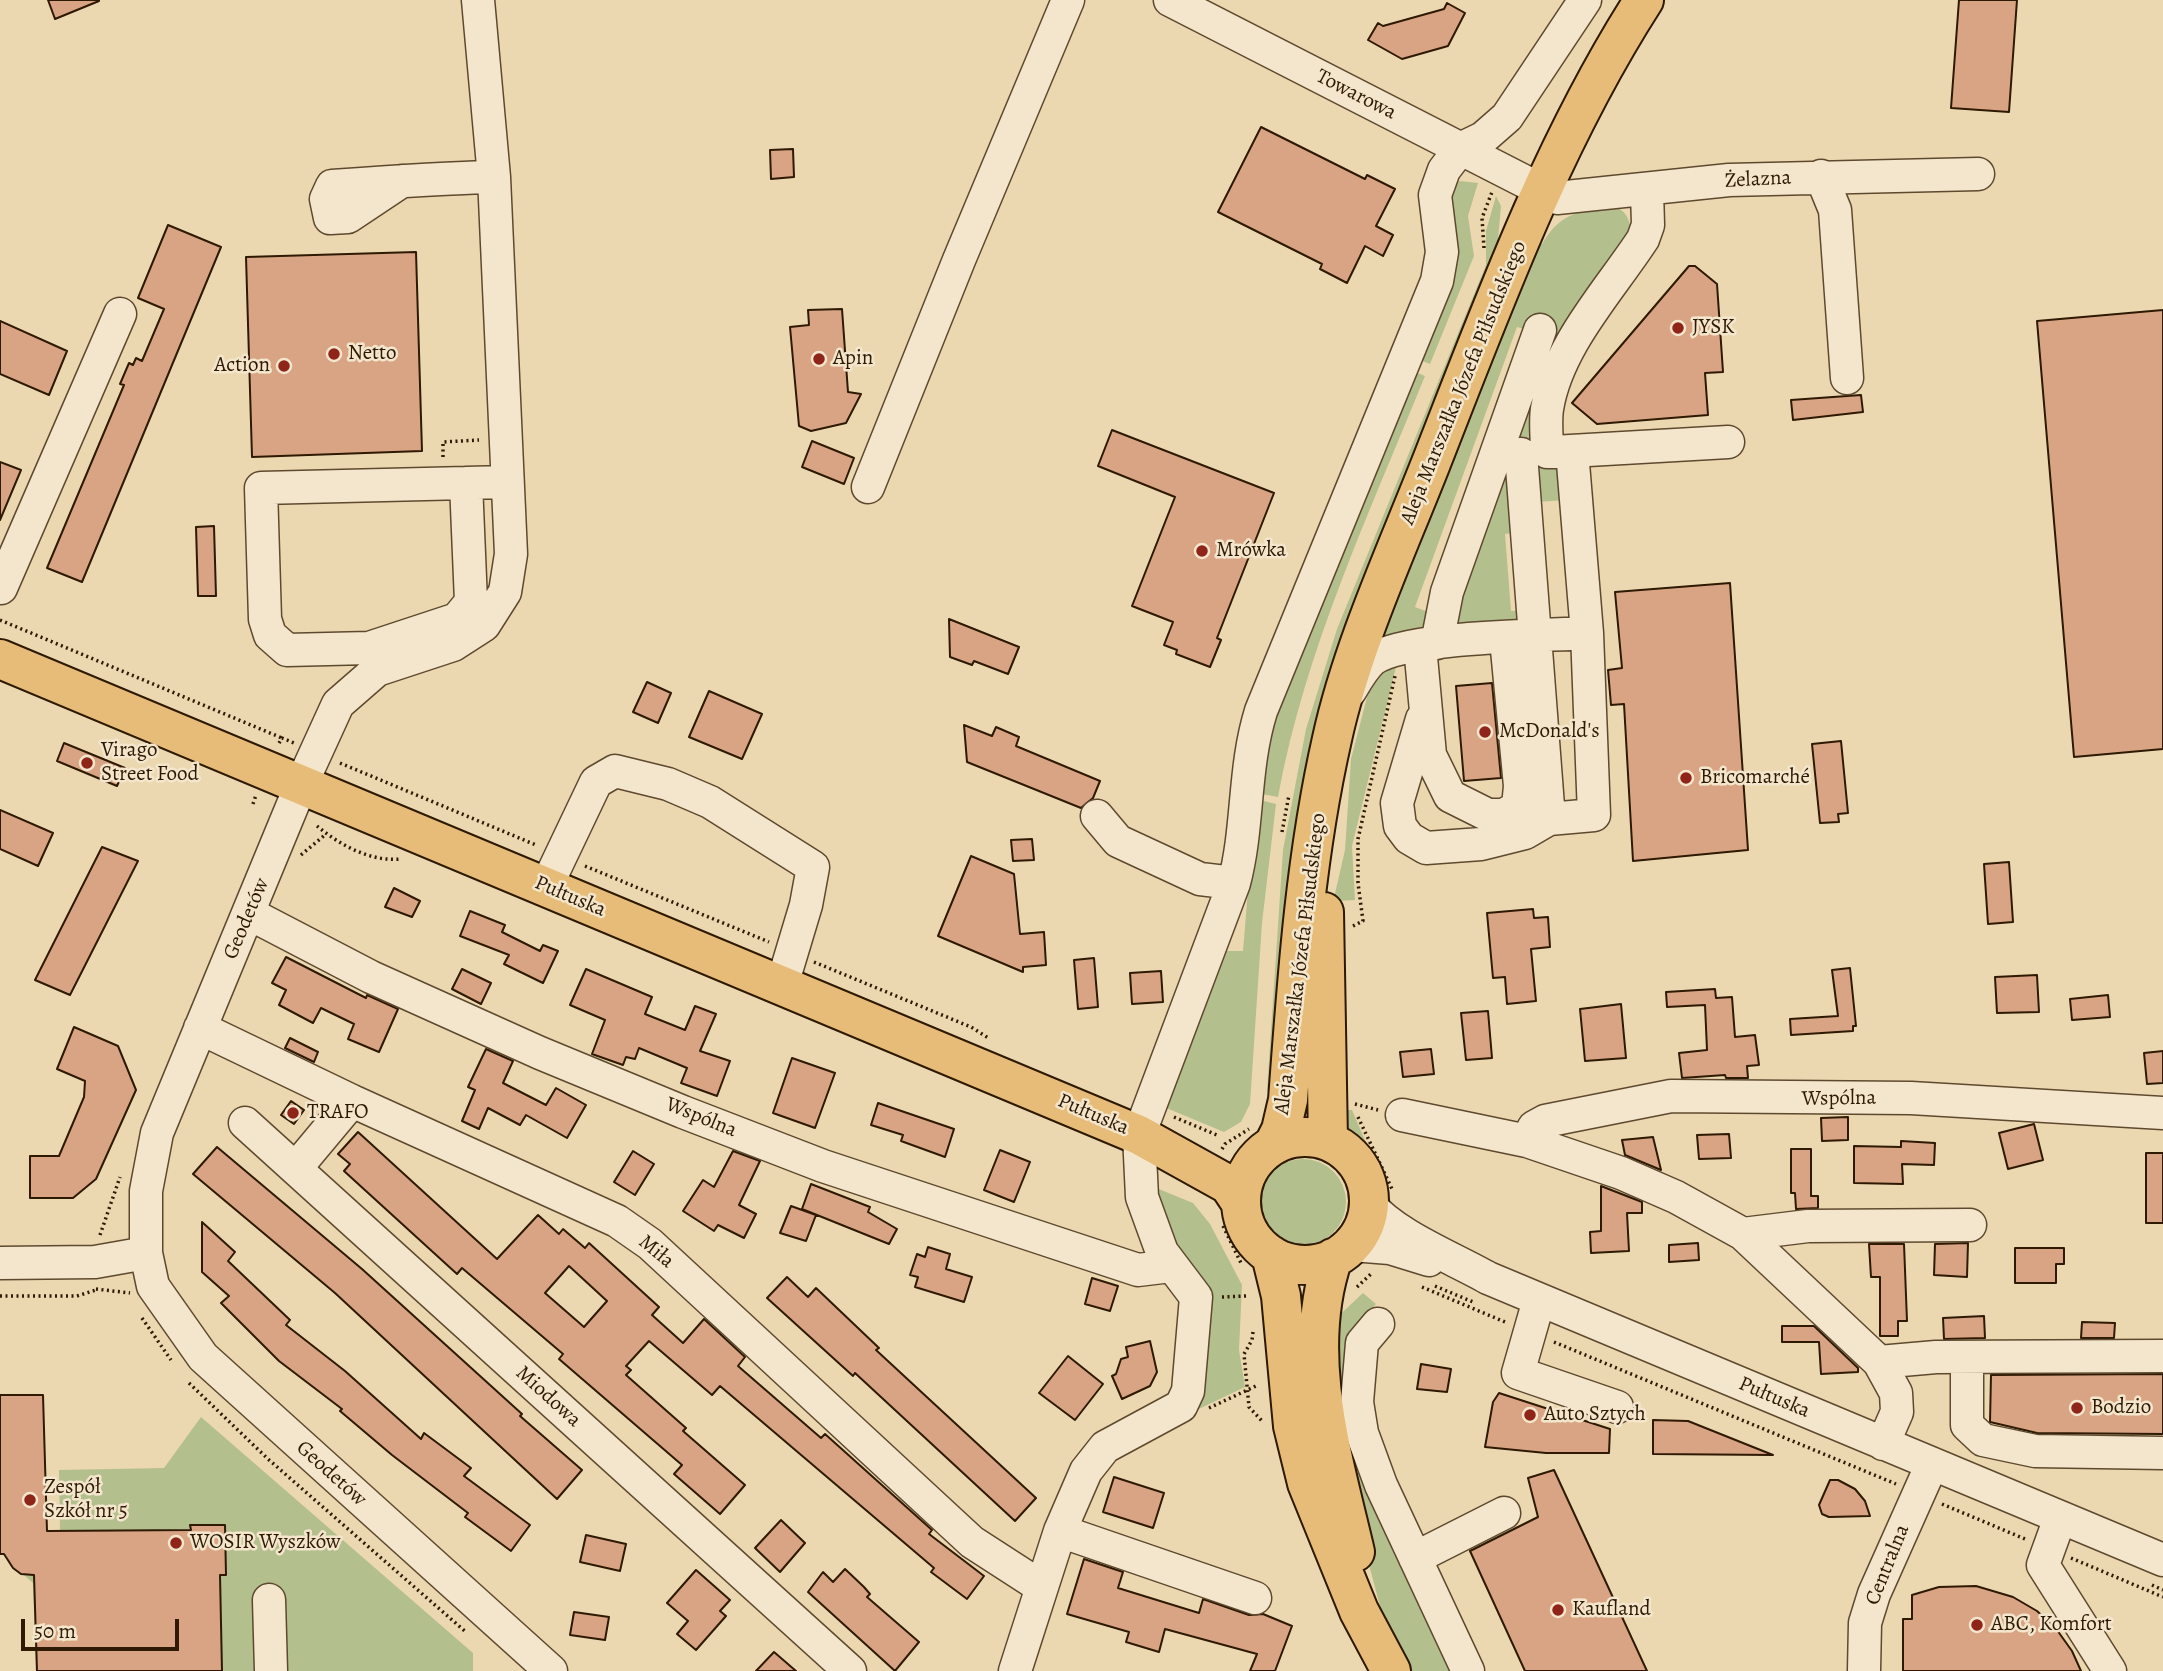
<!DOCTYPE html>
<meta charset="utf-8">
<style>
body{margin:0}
#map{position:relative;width:2163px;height:1671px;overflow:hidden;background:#ecd8b0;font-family:Alegreya,serif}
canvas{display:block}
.scale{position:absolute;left:21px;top:1619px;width:158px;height:32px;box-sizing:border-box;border:4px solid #2e1903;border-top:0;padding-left:9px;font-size:21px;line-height:24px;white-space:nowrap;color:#2e1903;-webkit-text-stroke:5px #f3e6cc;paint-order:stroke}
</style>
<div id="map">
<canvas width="2163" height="1671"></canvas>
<div class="scale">50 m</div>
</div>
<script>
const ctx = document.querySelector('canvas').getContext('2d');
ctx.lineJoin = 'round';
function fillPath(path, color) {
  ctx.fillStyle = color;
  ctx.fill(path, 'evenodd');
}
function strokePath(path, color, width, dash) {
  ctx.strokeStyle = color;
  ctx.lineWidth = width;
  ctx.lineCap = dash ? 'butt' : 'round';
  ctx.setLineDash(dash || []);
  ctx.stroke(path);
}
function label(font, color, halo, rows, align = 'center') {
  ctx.font = font + ' Alegreya,serif';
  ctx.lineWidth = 5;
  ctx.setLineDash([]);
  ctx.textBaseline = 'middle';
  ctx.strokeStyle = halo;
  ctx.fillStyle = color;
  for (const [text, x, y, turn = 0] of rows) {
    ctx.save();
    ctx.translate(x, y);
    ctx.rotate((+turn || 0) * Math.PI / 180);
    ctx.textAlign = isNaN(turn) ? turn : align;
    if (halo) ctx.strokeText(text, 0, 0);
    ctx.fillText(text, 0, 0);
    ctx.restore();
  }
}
fillPath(new Path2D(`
 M1460 181 1478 183 1468 216 1474 256 1430 364 1415 358 1451 187Z
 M1496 196 1501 206 1498 240 1443 376 1379 564 1280 1092 1267 1091 1283 850 1306 729 1337 629 1486 265V231Z
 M1614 206C1629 212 1630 223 1632 237L1532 441 1515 442 1531 331 1517 327 1415 607 1431 613 1423 632 1391 634 1380 641 1537 243 1542 244C1559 214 1581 209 1614 206Z
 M1410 370 1425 376C1369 514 1305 650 1278 797L1262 794 1264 738Z
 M1561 464 1566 500 1537 502 1535 470 1540 466Z
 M1509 467 1520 532 1505 534 1511 611 1529 610 1523 623 1452 626 1504 469Z
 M1397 663 1352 846 1355 900 1337 901 1334 898 1345 850 1351 759 1372 678Z
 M1260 800 1276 804 1262 923 1250 1104 1241 1122 1224 1132 1159 1105 1213 951H1243L1255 805Z
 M1345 1110H1352L1394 1208 1383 1204C1379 1159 1348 1149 1345 1110Z
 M1260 1202a43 43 0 1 1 86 0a43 43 0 1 1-86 0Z
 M1149 1185 1193 1203 1210 1224 1242 1285 1239 1350 1245 1387 1180 1418 1203 1360Z
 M1363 1293 1376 1304 1361 1321 1350 1419 1386 1534 1453 1671H1404L1380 1606 1344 1471 1332 1322Z
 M201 1417 473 1653V1671H36L33 1583 9 1562 60 1531 59 1470 164 1468Z`), '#b4bf8e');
const building = new Path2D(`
 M48 0H99V1L55 19Z
 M1959 0H2017L2009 112 1951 108Z
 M1447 3 1465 13 1448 46 1402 59 1368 40 1378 23 1383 26 1444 9Z
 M1261 127 1365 179 1367 175 1395 189 1376 226 1393 235 1383 256 1365 246 1347 283 1320 269 1322 264 1218 212Z
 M793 149 794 177 771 179 770 150Z
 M168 225 221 247 82 582 47 568 124 385 120 384 129 363 133 365 136 358 142 361 164 309 138 298Z
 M416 252 422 451 252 457 246 257Z
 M1689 266H1695L1717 284 1723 372 1705 373 1708 415 1597 424 1572 403Z
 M842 309 848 392 861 394 846 423 811 431 799 426 790 327 809 325 808 310Z
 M2163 310V749L2074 757 2037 321Z
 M0 321 67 351 49 395 0 374Z
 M1861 395 1863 412 1793 420 1791 400Z
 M1112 430 1274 493 1217 638 1221 640 1210 667 1176 654 1177 650 1164 645 1173 622 1132 606 1175 497 1098 466Z
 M812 441 854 458 844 484 802 467Z
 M0 462 21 470 0 520Z
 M214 526 216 596H198L196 527Z
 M1730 583 1748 850 1633 861 1624 704 1611 705 1608 670 1622 668 1615 592Z
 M949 619 1019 647 1008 674 974 661 972 665 950 657Z
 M647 682 671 693 658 723 633 712Z
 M1492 683 1501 778 1464 781 1456 686Z
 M709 691 762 714 742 759 689 737Z
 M964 725 992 736 996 727 1019 737 1016 746 1100 781 1093 798 1081 808 967 762Z
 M1841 741 1848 813 1838 814 1839 822 1820 823 1812 744Z
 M64 743 125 768 117 786 57 761Z
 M0 810 53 833 38 866 0 849Z
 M1032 839 1034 860 1013 861 1011 840Z
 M102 847 138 861 70 995 35 980Z
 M971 856 1014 874 1020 934 1044 932 1046 965 1023 967V972L938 936Z
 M2009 862 2013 922 1988 924 1984 864Z
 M394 888 420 901 412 917 385 907Z
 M1533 909 1534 918 1548 917 1550 947 1531 949 1536 1001 1507 1004 1505 977 1493 978 1487 913Z
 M470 911 505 925 502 932 540 951 543 945 558 951 543 983 504 964 509 955 460 936Z
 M286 957 366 998 367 995 398 1009 379 1052 348 1039 354 1024 321 1008 313 1023 279 1005 286 990 272 983Z
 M1094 958 1098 1007 1078 1009 1074 960Z
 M1850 968 1856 1026H1853V1031L1791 1035 1790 1019 1838 1016 1832 970Z
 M462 969 491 983 481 1004 452 989Z
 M586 969 652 997 645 1014 685 1030 695 1006 716 1014 700 1051 730 1061 717 1096 681 1083 687 1068 639 1048 635 1059 626 1057 623 1065 592 1054 605 1020 570 1005Z
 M1161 971 1163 1002 1132 1004 1130 973Z
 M2037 975 2039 1012 1997 1013 1995 977Z
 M1715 989 1716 998 1732 997 1735 1037 1755 1035 1759 1065 1747 1066 1748 1078H1726L1725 1075 1682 1078 1679 1053 1707 1050 1705 1005 1667 1007 1666 992Z
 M2108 995 2110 1017 2072 1020 2070 999Z
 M1621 1004 1626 1058 1585 1061 1580 1009Z
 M1488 1011 1492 1058 1466 1060 1461 1013Z
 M74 1027 118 1046 136 1090 96 1179 73 1198H30V1156H59L84 1097 85 1081 57 1069Z
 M290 1038 318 1052 314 1062 285 1048Z
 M486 1049 513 1061 503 1083 546 1105 556 1088 586 1105 567 1138 526 1115 520 1125 488 1108 479 1129 462 1121 475 1090 468 1087Z
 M1431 1049 1434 1074 1403 1077 1400 1052Z
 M2163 1051V1083L2147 1084 2144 1053Z
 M792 1058 835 1073 815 1128 773 1113Z
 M291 1101 304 1110 294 1124 281 1115Z
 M878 1103 954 1129 945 1157 901 1141 903 1135 871 1125Z
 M1848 1117V1140L1822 1141 1821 1118Z
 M2034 1124 2043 1160 2008 1169 1999 1133Z
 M358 1132 497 1259 538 1215 559 1234 563 1229 585 1248 589 1243 659 1307 652 1315 683 1343 704 1319 745 1357 738 1366 821 1438 825 1434 932 1530 929 1534 984 1576 967 1599 931 1572 934 1568 720 1386 712 1395 649 1341 626 1366 631 1370 626 1375 686 1428 683 1431 745 1485 720 1514 674 1474 682 1465 559 1359 563 1354 462 1268 457 1274 344 1171 350 1164 338 1154ZM569 1266 607 1301 584 1327 545 1293Z
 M1729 1134 1731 1158 1699 1159 1697 1135Z
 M1653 1137 1661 1170 1625 1155 1622 1140Z
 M1901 1141 1935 1143 1934 1165 1902 1164 1903 1184 1854 1183V1146L1901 1147Z
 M217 1147 362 1269 522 1414 520 1416 582 1470 557 1499 335 1293 193 1174Z
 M1791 1149H1811V1196H1818V1208L1796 1209 1795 1193H1791Z
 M1000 1150 1030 1162 1014 1202 984 1190Z
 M633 1151 654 1164 635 1195 614 1182Z
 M733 1151 760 1161 739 1205 756 1214 744 1238 718 1225 714 1231 683 1211 703 1180 714 1187Z
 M2146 1153H2163V1223H2146Z
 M811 1184 870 1207 868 1212 897 1229 889 1244 802 1209Z
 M1601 1186 1642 1202V1213H1627L1629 1251 1591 1253 1590 1232 1601 1231Z
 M791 1206 816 1215 806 1241 780 1233Z
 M202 1222 235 1252 228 1261 290 1320 286 1325 345 1371 421 1439 424 1433 471 1468 464 1476 530 1525 511 1551 465 1517 468 1513 392 1455 340 1411 342 1409 279 1361 221 1303 229 1296 202 1272Z
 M1698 1243 1699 1260 1669 1262V1245Z
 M1968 1243 1967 1277 1934 1275 1935 1244Z
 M1869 1244H1904L1907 1321H1898V1336H1880V1277H1871Z
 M928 1247 950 1254 946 1269 972 1277 964 1302 915 1287 918 1277 910 1275 917 1254 925 1257Z
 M2015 1248H2064V1264H2056V1283H2015Z
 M787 1277 808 1297 816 1288 879 1348 876 1350 1036 1498 1015 1521 855 1373 853 1376 767 1298Z
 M1092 1278 1118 1286 1110 1311 1085 1304Z
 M1984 1316 1985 1338 1944 1339 1943 1318Z
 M2082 1322 2115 1323 2114 1338H2081Z
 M1782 1326H1814L1858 1368V1372L1821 1374 1819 1342H1782Z
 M1150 1341 1157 1372 1150 1386 1122 1399 1112 1376 1116 1374 1121 1359 1128 1357 1126 1347Z
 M1068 1356 1103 1384 1075 1420 1039 1393Z
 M1421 1364 1451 1369 1447 1392 1417 1389Z
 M2163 1374V1434L2037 1433 1990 1422 1991 1375Z
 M1499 1393 1610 1429 1609 1453H1546L1485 1447 1493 1402Z
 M0 1395H43L47 1531 191 1530 190 1525H225L226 1575H220L222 1671H37L34 1575 21 1574 13 1568 4 1554H0Z
 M1653 1420 1688 1421 1773 1455 1653 1454Z
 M1554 1470 1647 1671H1525L1470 1551 1538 1517 1528 1478Z
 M1114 1477 1164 1493 1153 1528 1103 1512Z
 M1830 1480H1838L1855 1489 1865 1501 1870 1516 1829 1517 1822 1514 1819 1505Z
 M781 1520 805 1543 780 1572 755 1548Z
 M586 1535 626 1544 620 1571 580 1562Z
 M1084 1559 1123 1572 1118 1588 1199 1613 1203 1599 1249 1615 1263 1614 1292 1626 1275 1671H1250L1257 1654 1165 1629 1159 1652 1126 1642 1129 1632 1067 1614Z
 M845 1569 864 1587 870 1594 867 1597 919 1642 895 1671 808 1592 823 1572 833 1582Z
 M696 1570 730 1600 720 1611 726 1616 696 1650 677 1634 688 1621 667 1603Z
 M1976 1586 2013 1597 2037 1611 2057 1630 2072 1651 2081 1671H1903V1619H1912V1595L1939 1587Z
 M574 1612 609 1617 605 1640 570 1635Z
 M774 1652 796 1671H756Z`);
fillPath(building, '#d8a484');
strokePath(building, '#2e1903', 2);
const minor = new Path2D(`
 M478 0 494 177 511 554 505 592 484 625 453 645 377 670 338 704 301 785 157 1133 146 1191V1253L153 1286 203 1357 551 1671
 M1170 0 1557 198 1729 180 1978 174
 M1821 176 1835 210 1847 378
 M402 181 348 217 330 218 326 199 332 186C386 182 440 178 494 177
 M1547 452C1547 438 1545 422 1547 409 1557 346 1609 291 1643 239L1648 225 1647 190
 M1553 452 1728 442
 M1521 454 1549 819 1594 815 1587 633 1572 451
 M466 483 471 602 457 619 369 648 287 650 270 635 265 619 261 488 507 482
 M868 487 959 260 1068 0
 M1 588 120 314
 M1437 643 1447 592 1540 330
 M1420 646 1430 755 1450 796 1488 815H1504L1518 807 1520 786 1506 639
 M1350 691C1356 681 1363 668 1372 660 1404 636 1543 636 1587 633
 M1422 719 1397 803 1400 826 1409 838 1426 848 1481 844 1525 833 1549 819
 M1097 816 1118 841 1200 879 1234 883
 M546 887 596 782 615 771 668 784 710 802 813 867 806 905 782 985
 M250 914 371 977 540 1053 683 1112 823 1166 1138 1270 1171 1266
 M200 1028 352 1101 617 1221 650 1244 972 1542 1040 1586
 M1402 1115 1527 1141
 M245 1123 850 1671
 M296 1168 352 1101
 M1369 1204C1394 1235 1453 1258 1488 1278L2163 1560
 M1743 1234 1808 1226 1970 1225
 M1352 1245 1390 1248 1429 1260
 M0 1263 95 1262 146 1253
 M1539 1300 1518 1373 1617 1407
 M1378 1324 1362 1343 1357 1402 1362 1433 1381 1485 1468 1671
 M1967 1357V1425L1983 1440 2035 1451 2163 1453
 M1879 1362 1936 1357 2163 1356
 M1883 1444 1897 1412 1896 1393 1879 1362 1743 1234 1676 1197 1621 1173 1527 1141 1534 1127 1545 1121 1671 1096 1911 1098 2163 1113
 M2060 1518 2043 1565 2110 1671
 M1060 1531 1255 1598
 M1415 1558 1504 1513
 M269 1600 271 1671
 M1015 1671 1060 1531 1086 1471 1105 1447 1181 1406 1188 1391 1196 1297 1162 1252 1142 1197 1139 1135 1234 883C1249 826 1243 769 1261 711L1437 281 1442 252 1435 195 1444 170 1460 149 1483 138 1507 117 1585 0
 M1864 1671 1865 1623 1874 1594 1932 1464`);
const major = new Path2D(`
 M0 659 1139 1135 1229 1185 1241 1203
 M1324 912 1328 1141
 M1241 1201a64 64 0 1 1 128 0a64 64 0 1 1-128 0Z
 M1274 1144 1281 1130 1288 1100C1297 979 1305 858 1332 739 1352 647 1396 552 1431 463 1493 305 1552 143 1644 0
 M1271 1255 1281 1296 1293 1426 1307 1483 1359 1611 1391 1671
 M1333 1258C1300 1352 1333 1458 1355 1552`);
strokePath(minor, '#5e492e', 35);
strokePath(major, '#2e1903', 42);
strokePath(new Path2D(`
 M1484 248 1482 218 1492 192
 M443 457V442L479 440
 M0 620 282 738
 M279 743 282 738 294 743
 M340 763 536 845
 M253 804 256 795
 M317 826C340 845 370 862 401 859
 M1282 832 1289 795
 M301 855 326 834
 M585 866 769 942
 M1353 926 1363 921 1358 883V839L1395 676
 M814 962 971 1027 990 1039
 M1355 1104 1378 1110
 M1174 1117 1217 1135
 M1358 1117 1392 1189
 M1222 1149 1225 1144 1249 1129
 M1223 1226 1241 1263
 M100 1235 120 1177
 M1435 1286 1473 1302
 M1357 1287 1372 1273
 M1422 1287 1505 1322
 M96 1289 130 1293
 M0 1296H77L96 1290
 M1222 1297 1246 1296
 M142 1318 171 1360
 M1253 1332 1252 1340 1244 1354 1249 1407 1262 1421
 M1554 1342 1896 1484
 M189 1383 268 1459 467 1633
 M1209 1408 1258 1385
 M1942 1504 2025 1539
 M2071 1558 2163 1597
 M2152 1585 2163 1590`), '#2e1903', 3.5, [2, 3.5]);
strokePath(minor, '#f3e6cc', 32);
strokePath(major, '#e6bc78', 38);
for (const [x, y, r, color] of [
 [1678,328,7,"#8f2418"],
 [334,354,7,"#8f2418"],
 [819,359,7,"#8f2418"],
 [284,366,7,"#8f2418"],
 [1202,551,7,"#8f2418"],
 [1485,732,7,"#8f2418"],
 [87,763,7,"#8f2418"],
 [1686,778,7,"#8f2418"],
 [293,1113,7,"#8f2418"],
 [2077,1408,7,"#8f2418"],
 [1530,1415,7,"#8f2418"],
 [30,1500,7,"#8f2418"],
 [176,1543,7,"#8f2418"],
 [1558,1610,7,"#8f2418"],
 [1977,1625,7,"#8f2418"]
]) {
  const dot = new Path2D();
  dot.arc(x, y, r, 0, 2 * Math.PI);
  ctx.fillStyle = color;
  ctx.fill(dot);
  strokePath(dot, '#f3e6cc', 2.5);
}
label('21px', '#2e1903', '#f3e6cc', [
 ["Towarowa",1356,95,27],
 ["Żelazna",1758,180,-3],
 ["Aleja Marszałka Józefa Piłsudskiego",1464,383,-68],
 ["Pułtuska",570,897,23],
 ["Geodetów",247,919,-67],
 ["Aleja Marszałka Józefa Piłsudskiego",1301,964,-83],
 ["Wspólna",1839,1099,-1],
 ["Pułtuska",1093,1115,23],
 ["Wspólna",701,1118,22],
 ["Miła",656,1252,40],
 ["Miodowa",548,1397,42],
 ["Pułtuska",1774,1398,23],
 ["Geodetów",331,1474,42],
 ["Centralna",1888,1565,-68]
]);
label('21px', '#2e1903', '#f3e6cc', [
 ["JYSK",1692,328],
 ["Netto",348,354],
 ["Apin",833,359],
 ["Action",270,366,"right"],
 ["Mrówka",1216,551],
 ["McDonald's",1499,732],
 ["Virago",101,751],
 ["Street Food",101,775],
 ["Bricomarché",1700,778],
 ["TRAFO",307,1113],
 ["Bodzio",2091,1408],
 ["Auto Sztych",1544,1415],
 ["Zespół",44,1488],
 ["Szkół nr 5",44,1512],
 ["WOSIR Wyszków",190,1543],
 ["Kaufland",1572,1610],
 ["ABC, Komfort",1991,1625]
], 'left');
</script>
